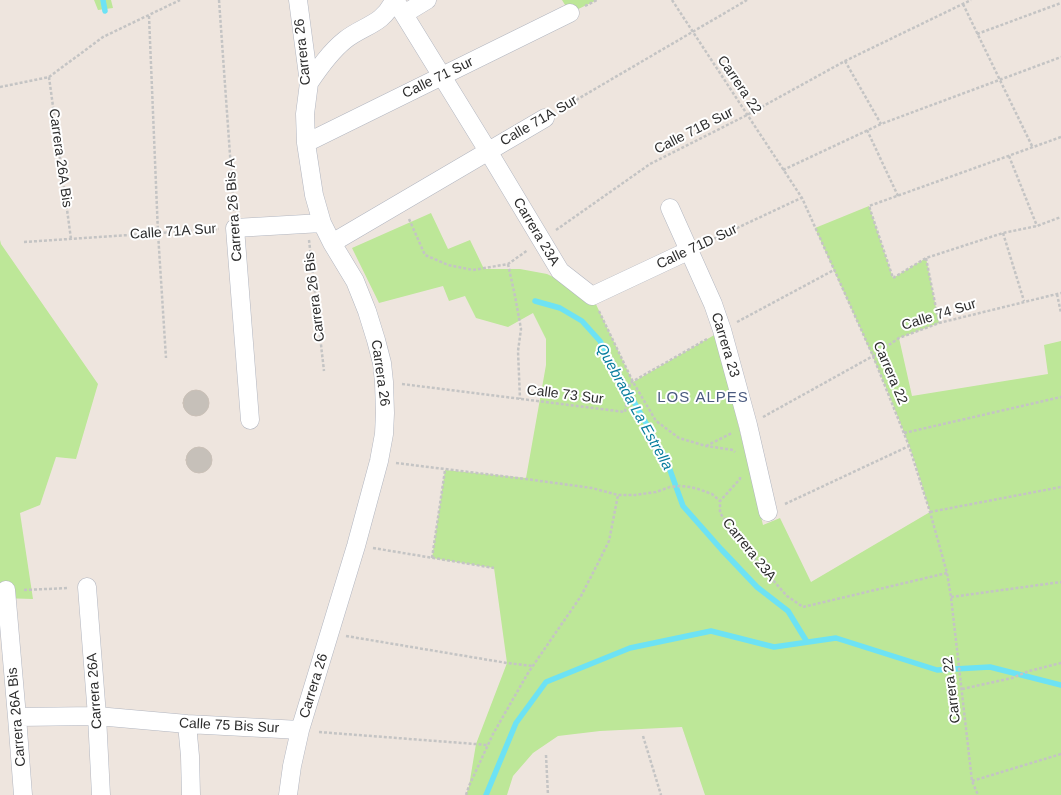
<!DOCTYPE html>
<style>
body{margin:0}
canvas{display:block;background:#eee5de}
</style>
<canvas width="1061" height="795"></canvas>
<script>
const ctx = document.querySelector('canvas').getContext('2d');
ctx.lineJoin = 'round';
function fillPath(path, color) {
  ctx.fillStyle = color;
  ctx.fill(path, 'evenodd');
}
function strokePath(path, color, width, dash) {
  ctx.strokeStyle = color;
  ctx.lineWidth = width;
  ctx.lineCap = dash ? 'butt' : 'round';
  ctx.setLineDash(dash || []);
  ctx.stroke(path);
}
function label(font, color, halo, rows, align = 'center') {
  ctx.font = font + ' Arial,sans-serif';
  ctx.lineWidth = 4;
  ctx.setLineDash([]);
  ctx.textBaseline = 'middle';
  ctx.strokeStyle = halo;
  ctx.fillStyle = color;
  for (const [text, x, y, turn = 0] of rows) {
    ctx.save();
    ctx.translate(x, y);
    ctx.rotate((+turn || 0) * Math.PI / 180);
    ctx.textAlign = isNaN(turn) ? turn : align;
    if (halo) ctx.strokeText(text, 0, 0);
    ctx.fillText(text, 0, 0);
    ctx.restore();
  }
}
fillPath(new Path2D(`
 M94 0H111L113 8 98 10Z
 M562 0H597L570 13Z
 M869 206 893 278 926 258 939 323 899 338 912 396 1048 374 1044 345 1061 341V795H705L682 727 600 731 558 736 533 753 513 776 507 795H466L469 786 476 744 507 663 494 568 432 558 445 470 526 478 546 365V339L533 313 508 327 476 318 465 296 449 301 443 286 379 303 352 248 431 213 448 249 470 240 484 269H520L547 274 592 296 633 382 716 334 763 525 780 518 811 582 930 512C923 489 917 467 909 445 881 371 847 300 815 228Z
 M0 240 1 244 98 384 76 459 56 457 40 505 20 513 33 599 0 598Z`), '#bde798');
strokePath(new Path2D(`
 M103 0 105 11
 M535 301 560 308 582 321 600 341 666 459 683 506 721 549 757 587 788 611 807 642
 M486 795 516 723 546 682 630 648 711 631 774 647 836 638 937 670 990 667 1061 685`), '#6de2f4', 5.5);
const building = new Path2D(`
 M183 403a13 13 0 1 1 26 0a13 13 0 1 1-26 0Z
 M186 460a13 13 0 1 1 26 0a13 13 0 1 1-26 0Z`);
fillPath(building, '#c6c0b9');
strokePath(building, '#cac0b7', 1);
const minor = new Path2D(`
 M395 0 488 151 560 271 592 296 690 250
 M404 14 427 0
 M309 83C319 68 330 52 345 40 364 25 383 25 394 0
 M306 143 570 13
 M670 208 713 304 722 330 748 425 768 512
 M332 243 545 118
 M250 420 235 228 322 223
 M87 587 97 716 101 795
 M6 590 17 717 23 795
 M17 717 97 716 187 724 300 730
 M187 724 190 756 191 795
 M288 795 292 766 300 730 356 546 379 461 384 434 385 413 384 382 382 363 376 340 367 311 355 281 332 243 322 223 314 195 306 143 305 114 309 83 298 0`);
strokePath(minor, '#b2b6c0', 19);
strokePath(new Path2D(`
 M219 0 234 211
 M672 0 802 198 873 356 909 446 930 512 947 573 951 597 972 781 978 795
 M963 4 1033 148
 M585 6 597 0
 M149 16 158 233 166 358
 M977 34 1061 3
 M845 61 881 124
 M49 77 71 239
 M0 87 49 77 103 37 180 0
 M559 110 747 0
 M867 130 898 196
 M1061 137 869 206 893 278 926 258 1003 233 1037 226 1061 217
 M1009 156 1037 226
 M783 170 881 124 1061 57
 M409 219 425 255 448 265 473 270 508 264 528 250
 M556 230 650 164 747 115 845 61 971 0
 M1003 233 1024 301
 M309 240 324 371
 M24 242 219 229
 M705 243 801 198
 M926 258 939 323
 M508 264 515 296 521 329 518 351 520 399
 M1057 294 1061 313
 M599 311 633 382 656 421 679 438 706 446 733 450 735 452
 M737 322 834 270
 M402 384 625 412 630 383 707 339
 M763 417 873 356 899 338 939 323 1061 293
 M904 433 1061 397
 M706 446 732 433
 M396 463 526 479 592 488 618 495H635L656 492 670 487 680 486 690 487 698 489 712 494 720 501
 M740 477V479L720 501V513L748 552 787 596 803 607 947 573
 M785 504 909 446
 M930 512 1061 487
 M373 548 494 568
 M432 558 445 470
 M24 590 69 588
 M951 597 1061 582
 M346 636 507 663 533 666
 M962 689 1012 678 1029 671 1061 663
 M319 732 488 745
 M643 736 661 795
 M546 755 548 795
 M972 781 1061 754
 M466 795 469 786 493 734 528 673 581 596 597 565 609 541 618 495`), '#c4c4c4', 2.5, [3, 2]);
strokePath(minor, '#fff', 18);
label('14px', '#2c2c2c', '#fff', [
 ["Carrera 26",303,52,-96],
 ["Calle 71 Sur",438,78,-26],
 ["Carrera 22",739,85,56],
 ["Calle 71A Sur",539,121,-30],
 ["Calle 71B Sur",694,131,-27],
 ["Carrera 26A Bis",60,158,82],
 ["Carrera 26 Bis A",234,210,-94],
 ["Calle 71A Sur",173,232,-4],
 ["Carrera 23A",536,232,59],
 ["Calle 71D Sur",697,247,-25],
 ["Carrera 26 Bis",315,297,-97],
 ["Calle 74 Sur",939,315,-17],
 ["Carrera 23",725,345,73],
 ["Carrera 26",380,373,82],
 ["Carrera 22",890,373,67],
 ["Calle 73 Sur",565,395,7],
 ["Carrera 23A",749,550,51],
 ["Carrera 26",314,686,-73],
 ["Carrera 22",952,690,-97],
 ["Carrera 26A",95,691,-94],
 ["Carrera 26A Bis",17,717,-95],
 ["Calle 75 Bis Sur",229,726,3]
]);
ctx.letterSpacing = '1px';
label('15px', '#4a5a7f', '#fff', [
 ["LOS ALPES",703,398]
]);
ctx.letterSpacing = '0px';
label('italic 15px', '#087d9d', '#fff', [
 ["Quebrada La Estrella",634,407,61]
]);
</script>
